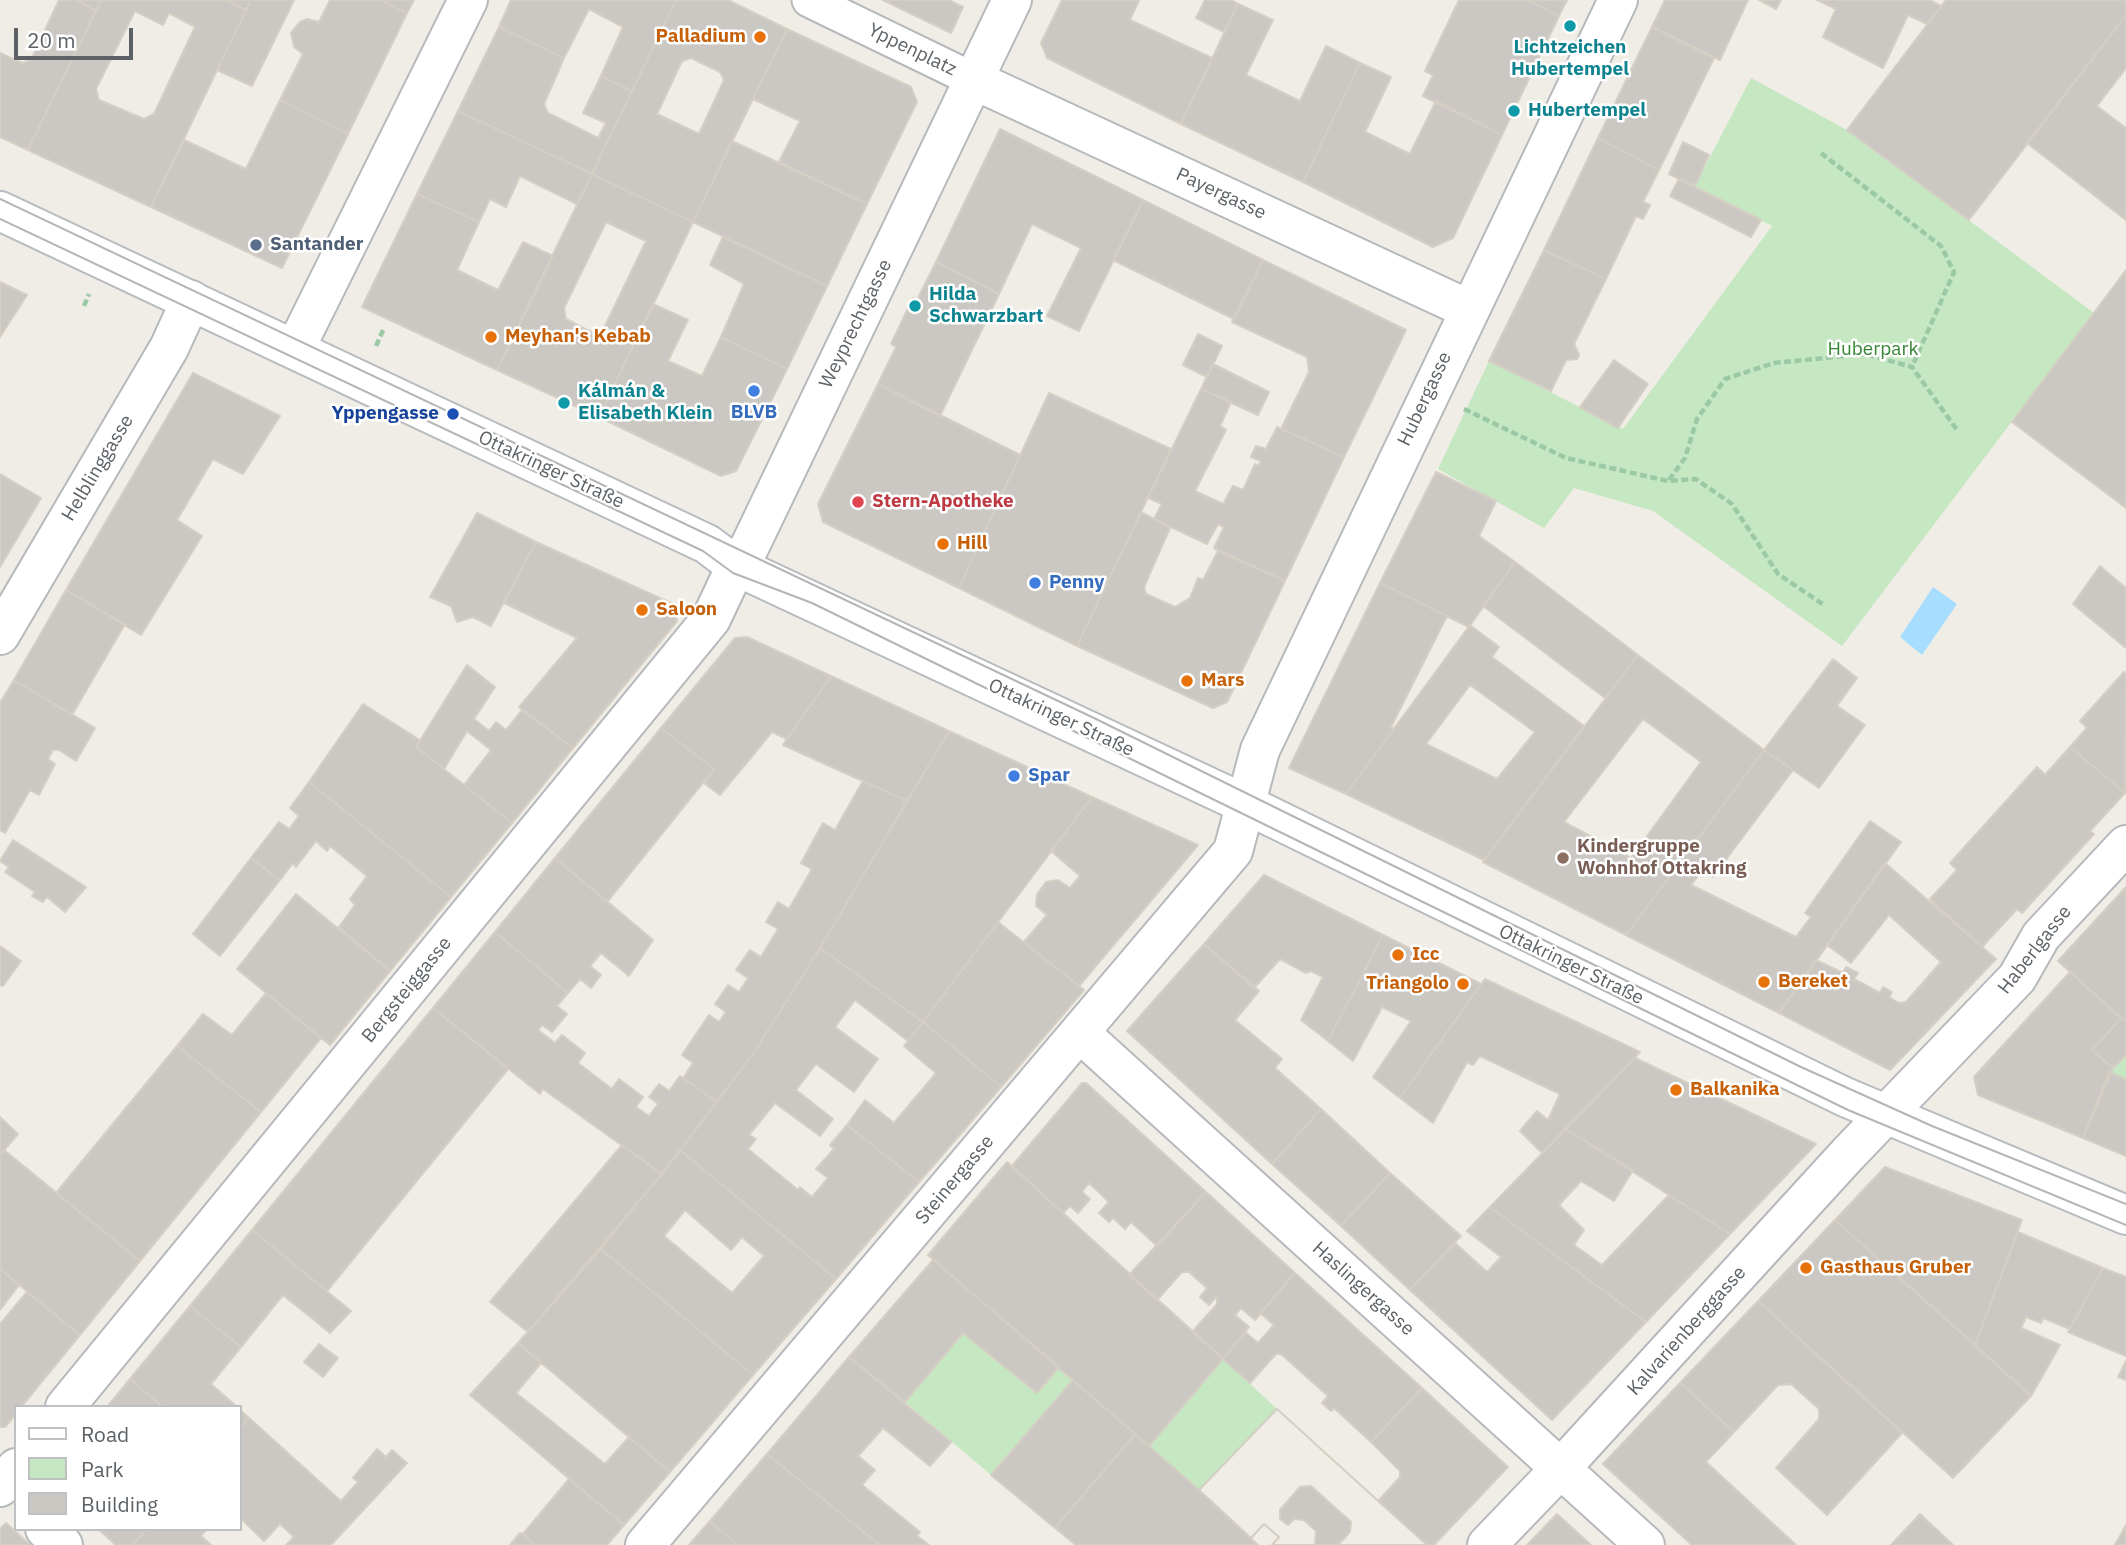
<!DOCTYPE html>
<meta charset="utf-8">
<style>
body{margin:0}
#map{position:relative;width:2126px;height:1545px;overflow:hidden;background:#f0ede6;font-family:"IBM Plex Sans",sans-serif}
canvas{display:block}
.legend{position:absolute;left:14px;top:1405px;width:228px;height:126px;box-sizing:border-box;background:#fff;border:2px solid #bec0c2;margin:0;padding:9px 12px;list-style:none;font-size:21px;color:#5d6266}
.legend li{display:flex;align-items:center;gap:14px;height:35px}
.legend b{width:35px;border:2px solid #bec0c2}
.scale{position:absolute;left:14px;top:28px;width:119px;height:32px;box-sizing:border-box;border:4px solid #5d6266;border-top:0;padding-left:9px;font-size:21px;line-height:24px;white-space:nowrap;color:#5d6266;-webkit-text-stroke:5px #fff;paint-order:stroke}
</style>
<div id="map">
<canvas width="2126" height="1545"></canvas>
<ul class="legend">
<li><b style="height:9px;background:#fff"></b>Road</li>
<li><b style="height:19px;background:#c5e7c2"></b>Park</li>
<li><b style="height:19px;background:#cbc8c3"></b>Building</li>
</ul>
<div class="scale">20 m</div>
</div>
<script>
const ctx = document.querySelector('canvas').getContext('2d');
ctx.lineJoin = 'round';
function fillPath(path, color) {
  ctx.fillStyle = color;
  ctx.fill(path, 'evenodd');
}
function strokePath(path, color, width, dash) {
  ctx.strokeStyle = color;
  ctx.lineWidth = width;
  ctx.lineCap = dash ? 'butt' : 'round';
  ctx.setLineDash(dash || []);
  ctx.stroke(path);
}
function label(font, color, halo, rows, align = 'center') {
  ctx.font = font + ' "IBM Plex Sans",sans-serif';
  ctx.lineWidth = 5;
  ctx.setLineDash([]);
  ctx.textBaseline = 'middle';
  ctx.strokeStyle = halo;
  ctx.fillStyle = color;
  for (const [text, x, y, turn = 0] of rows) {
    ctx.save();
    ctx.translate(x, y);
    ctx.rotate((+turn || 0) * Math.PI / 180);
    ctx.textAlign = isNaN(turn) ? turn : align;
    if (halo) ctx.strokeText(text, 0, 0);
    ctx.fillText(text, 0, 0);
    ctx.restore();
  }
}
fillPath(new Path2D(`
 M1751 78 1847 130 2094 313 1842 646 1653 511 1574 488 1544 528 1438 469 1489 361 1623 429 1772 226 1695 186Z
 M2126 1055V1079L2109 1072Z
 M963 1333 1036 1393 1059 1367 1073 1380 991 1475 905 1402Z
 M1223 1359 1277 1409 1199 1490 1149 1446Z`), '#c5e7c2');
fillPath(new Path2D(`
 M1933 587 1957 604 1922 655 1900 637Z`), '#a7deff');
const building = new Path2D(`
 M59 0H76L96 11 28 150 0 137V53L22 63 31 60Z
 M79 0H101L96 11Z
 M101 0H226L246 10 151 207 28 150ZM135 11 163 25 169 13 195 27 154 114 144 119 99 100 96 89Z
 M226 0H251L246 10Z
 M251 0H294L252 86 217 70Z
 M330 0H381L407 13 348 134 280 100 303 54 294 47 291 33 300 22 307 19 319 22Z
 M381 0H414L407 13Z
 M511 0H676L632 91 601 76 623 27 589 9 564 58 499 27Z
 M676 0H728L787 29 693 222 592 174ZM691 58 720 72 724 80 699 134 657 114 682 61Z
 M883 0H949L963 7 951 33Z
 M1062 0H1139L1130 20 1212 58 1181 124 1047 58 1041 43Z
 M1205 0H1231L1238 4 1224 32 1196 18Z
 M1459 0H1528L1559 16 1502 135 1423 96 1433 75 1425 71Z
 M1528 0H1567L1559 16Z
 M1665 0H1748L1720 60 1652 27Z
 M1759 0H1781L1776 9Z
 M1817 0H1930L1941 6 1927 24 1908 15 1883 68 1823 37 1836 9Z
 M1946 0H2126V15L1969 220 1847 130Z
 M1238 4 1273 20 1246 75 1300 101 1326 46 1360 63 1303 182 1181 124Z
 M2126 15V68L2097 106 2126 128V220L2027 143Z
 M499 27 564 58 544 104 548 113 598 138 606 123 583 113 601 76 632 91 592 174 458 111Z
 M1652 27 1714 58 1659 170 1598 138Z
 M787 29 911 87 917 102 867 204 779 162 800 121 753 99Z
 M1360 63 1391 77 1365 132 1410 154 1436 101 1502 135 1453 238 1433 247 1303 182Z
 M280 100 348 134 282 268 151 207 184 140 246 169Z
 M458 111 592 174 577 204 520 176 506 207 490 199 479 222 417 194Z
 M1000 129 1143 200 1079 331 1047 316 1081 248 1032 224 999 294 936 262Z
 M1598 138 1659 170 1643 202 1650 205 1643 219 1636 216 1606 279 1544 250Z
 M732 141 867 204 827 286 693 222Z
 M1683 142 1709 155 1695 186 1669 174Z
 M592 174 693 222 599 417 497 370ZM606 222 646 241 604 328 593 333 566 319 564 308Z
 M1679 179 1761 220 1751 237 1670 196Z
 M417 194 479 222 457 270 498 290 523 242 553 256 497 370 362 307Z
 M1143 200 1263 260 1234 319 1113 260Z
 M723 237 827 286 787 369 721 337 744 284 710 265Z
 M1544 250 1606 279 1574 344 1579 355 1577 359 1566 360 1551 391 1489 361Z
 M1263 260 1406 330 1344 457 1281 429 1309 372 1307 357 1232 322Z
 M936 262 999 294 940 416 878 384 896 347 891 344 913 298 917 300Z
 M2126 270V508L2012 422Z
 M0 282 27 295 0 337Z
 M653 304 688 320 668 361 702 376 721 337 787 369 736 471 721 476 599 417Z
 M1198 334 1222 346 1207 377 1183 365Z
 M1614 360 1648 384 1618 428 1580 407Z
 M1213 364 1269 392 1258 415 1201 389Z
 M193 373 280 416 243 474 213 459 177 520 202 536 141 635 66 590Z
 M878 384 1020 455 959 588 823 522 818 504Z
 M1201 389 1231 402 1220 426 1226 430 1195 491 1223 504 1233 486 1243 490 1255 464 1258 466 1261 461 1251 457 1256 446 1266 449 1277 427 1344 457 1285 581 1214 548 1224 527 1218 524 1207 544 1154 519 1162 504 1148 498Z
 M1049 393 1171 449 1077 646 959 588Z
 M1436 472 1496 501 1479 536 1515 562 1469 627 1380 583Z
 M0 474 41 498 0 567Z
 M1141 512 1170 528 1144 587 1146 594 1175 607 1190 598 1198 578 1203 580 1218 551 1285 581 1227 702 1213 708 1077 646Z
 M477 513 536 542 491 626 473 617 457 622 451 606 430 597Z
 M536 542 673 604 677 621 573 748 519 707 577 638 504 603Z
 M1515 562 1638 655 1605 698 1483 606Z
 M2100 566 2126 588V648L2073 604Z
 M1380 583 1447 616 1391 727 1394 729 1346 794 1289 768Z
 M66 590 125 624 72 715 14 680Z
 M1470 625 1499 647 1492 657 1584 726 1484 860 1346 794ZM1470 685 1535 732 1497 779 1426 744Z
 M747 637 831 676 787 739 772 732 720 795 704 783 714 769 661 728 735 638Z
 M1638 655 1764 750 1626 935 1483 862ZM1643 719 1701 762 1631 858 1564 822Z
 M1833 659 1857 678 1837 706 1865 725 1819 788 1764 750Z
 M467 665 495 687 474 719 489 731 496 722 506 730 522 710 573 748 512 823 464 785 491 750 467 731 444 769 416 747Z
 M2124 672 2126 674 2125 793 2070 747 2087 728 2080 721Z
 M831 676 949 731 907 801 783 745Z
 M14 680 95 728 76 761 59 750H53L48 759 55 764 39 795 30 790 5 833 0 830V703Z
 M363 704 420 740 416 747 512 823 451 897 309 782Z
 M661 728 714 769 607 902 555 858Z
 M949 731 1092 797 923 1022 820 948Z
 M2070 747 2125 793 2090 831 2094 834 2022 913 2017 909 1982 947 1930 899 1957 870 1950 863 2037 767 2045 775Z
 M1764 750 1793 770 1713 877 1703 870 1691 885 1796 937 1811 917 1805 913 1870 821 1901 842 1779 1013 1626 935Z
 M863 781 907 801 820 948 755 1051 717 1102 683 1078 693 1063 682 1055 709 1015 719 1022 726 1012 715 1004 728 985 739 992 748 978 736 970 750 950 761 957 778 929 766 922 778 902 789 909 812 869 801 863 823 823 835 830Z
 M309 782 451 897 390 971 339 927 355 905 350 899 367 876 330 846 327 851 316 841 296 867 293 863 280 880 251 858 279 822 289 829 299 816 290 808Z
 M1092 797 1198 845 1079 986 1024 942 1047 915 1036 906 1037 894 1046 882 1058 880 1070 888 1080 876 1051 851Z
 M13 840 86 887 65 912 47 897 43 902 32 896 35 892 5 872 9 867 0 861Z
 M251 858 280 880 220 956 193 934Z
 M555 858 653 940 629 976 601 953 590 966 601 975 591 988 580 979 568 993 495 932Z
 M1885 863 1996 959 1890 1070 1779 1013 1816 960 1843 973 1846 967 1858 973 1854 979 1880 993 1883 987 1892 992 1889 997 1899 1003 1906 1002 1941 962 1889 915 1851 963 1827 945Z
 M1264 875 1383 935 1328 1041 1301 1020 1323 977 1311 971 1306 973 1280 959 1254 988 1204 944Z
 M2126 887V1022L2058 961Z
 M296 894 390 971 330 1045 237 969Z
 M998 922 1084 990 1001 1087 923 1022Z
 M495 932 568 993 557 1006 567 1014 552 1032 542 1025 538 1030 555 1043 562 1035 585 1053 578 1063 612 1089 619 1079 643 1097 636 1107 649 1116 658 1104 649 1097 659 1084 669 1091 680 1076 717 1102 662 1174 543 1089 540 1094 433 1008Z
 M1383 935 1481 984 1400 1098 1373 1077 1411 1021 1382 1007 1353 1061 1328 1041Z
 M1204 944 1259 991 1235 1020 1282 1059 1275 1068 1321 1109 1272 1164 1127 1031Z
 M0 946 21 961 3 986 0 985Z
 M820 948 923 1022 908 1041 855 1000 835 1027 878 1059 854 1092 816 1064 796 1090 833 1119 820 1136 775 1103 749 1135 756 1139 748 1149 798 1190 800 1187 812 1197 828 1178 816 1169 834 1149 830 1145 847 1125 919 1182 836 1279 680 1150 755 1051Z
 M2070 972 2121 1018 2092 1050 2113 1068 2083 1138 1978 1095 1974 1077Z
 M1485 979 1640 1052 1542 1153 1520 1131 1537 1111 1548 1120 1560 1094 1480 1056 1473 1065 1467 1062 1433 1123 1400 1098Z
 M266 993 321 1038 261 1112 177 1046 203 1014 232 1035Z
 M433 1008 508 1069 327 1291 252 1230Z
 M2121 1018 2126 1022V1055L2113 1068 2092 1050Z
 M923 1022 1001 1087 919 1182 847 1125 865 1100 894 1123 936 1073 904 1046Z
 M177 1046 261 1112 140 1261 56 1193Z
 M1635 1058 1816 1144 1730 1234 1566 1129Z
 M2109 1072 2126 1079V1156L2083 1138Z
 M1082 1083H1086L1206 1192 1157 1246 1131 1222 1125 1229 1113 1218 1109 1222 1099 1213 1109 1202 1089 1183 1082 1192 1090 1199 1078 1213 1070 1206 1063 1213 1012 1166Z
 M1321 1109 1390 1173 1341 1226 1272 1164Z
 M0 1117 18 1134 0 1155Z
 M1566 1129 1633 1170 1614 1201 1581 1181 1559 1205 1584 1230 1574 1245 1602 1265 1669 1195 1730 1234 1646 1322 1490 1207Z
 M622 1145 662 1174 528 1332 490 1302Z
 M4 1150 140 1261 80 1335 0 1269V1155Z
 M680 1150 836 1279 753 1375 601 1249ZM685 1210 731 1250 742 1237 764 1256 732 1293 664 1236Z
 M1007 1162 1223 1359 1149 1446 928 1255Z
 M1885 1167 2022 1220 1975 1345 1835 1220Z
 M1390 1173 1461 1236 1410 1290 1341 1226Z
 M1206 1192 1295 1273 1255 1320 1241 1308 1235 1315 1249 1327 1223 1359 1193 1331 1217 1304V1296L1209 1305 1200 1297 1207 1288 1189 1272H1182L1157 1300 1129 1275Z
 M1490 1207 1646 1322 1552 1420 1410 1290 1455 1243 1487 1272 1501 1257 1467 1231Z
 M1835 1220 2031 1396 1953 1478 1758 1301Z
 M252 1230 351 1311 330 1333 283 1295 241 1347 190 1306Z
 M2018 1232 2103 1268 2070 1329 2043 1318 2041 1323 2026 1317 2021 1328 2060 1345 2031 1396 1975 1345Z
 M601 1249 753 1375 670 1472 518 1343Z
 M933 1260 1059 1367 1037 1393 963 1333 905 1402 849 1357Z
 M2103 1268 2126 1277V1356L2068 1332Z
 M0 1269 19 1285 0 1310Z
 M1295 1273 1422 1388 1371 1442 1334 1408 1331 1411 1322 1403 1328 1396 1281 1354H1276L1250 1383 1223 1359 1245 1332 1258 1343 1274 1325 1260 1313Z
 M27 1292 80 1335 21 1407H16V1414L5 1427H0V1324Z
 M1758 1301 1902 1433 1827 1515 1776 1468 1819 1419V1409L1791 1384 1778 1385 1734 1432 1680 1383Z
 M190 1306 241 1347 211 1384 237 1407H163L130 1379Z
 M518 1343 541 1363 516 1393 605 1464 629 1437 670 1472 624 1525 470 1395Z
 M319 1344 338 1358 323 1377 304 1362Z
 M849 1357 951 1442 930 1466 883 1428 858 1456 875 1470 862 1485 920 1532 917 1536 929 1545H880L767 1454Z
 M2126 1361V1380L2118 1377Z
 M130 1379 163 1407H107Z
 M1073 1380 1135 1434 1055 1528 991 1475Z
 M1680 1383 1734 1432 1706 1462 1796 1545H1692L1603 1464Z
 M1422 1388 1508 1467 1434 1545H1427L1378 1501 1400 1477V1471L1371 1442Z
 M1277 1409 1344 1470 1427 1545H1338L1350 1532 1351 1522 1311 1486 1300 1487 1280 1510V1519L1288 1525 1294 1519 1304 1520 1316 1531 1315 1545H1272L1279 1537 1264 1524 1251 1538 1199 1490Z
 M1277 1409 1344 1470 1427 1545H1272L1279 1537 1264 1524 1251 1538 1199 1490Z
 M240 1410 249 1418 240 1428Z
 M249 1418 341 1501 358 1482 353 1478 377 1449 386 1457 392 1450 407 1463 331 1545H286L294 1537 280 1524 264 1541 240 1518V1428Z
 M1135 1434 1199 1490 1258 1545H1076L1055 1528Z
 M767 1454 880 1545H738L710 1521Z
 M569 1479 624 1525 607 1545H535L523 1534Z
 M1557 1514 1591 1545H1527Z
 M1920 1514 1953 1545H1891Z
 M710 1521 738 1545H689Z
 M6 1523 30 1545H0V1529Z
 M2126 1525V1545H2115Z
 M98 1529H147L132 1545H116Z
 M147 1529H207L201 1536 211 1545H132Z
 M520 1533 523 1534 535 1545H510Z`);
fillPath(building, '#cbc8c3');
strokePath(building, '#d5cec4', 2);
const pedestrian = new Path2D(`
 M809 0 974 80`);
const minor = new Path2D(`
 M974 80 1468 309
 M295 349 468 0
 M0 635 169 348 191 300
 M1080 1033 1645 1545
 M65 1407 711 619 736 566 747 552 1012 0
 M0 1487 16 1468
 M45 1529 63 1545
 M645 1545 1233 851 1260 750 1618 0
 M1487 1545 1561 1468 1848 1154 2017 978 2041 936 2126 845`);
const secondary = new Path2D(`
 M0 211 707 544 736 566 1245 804 1845 1097 2126 1215`);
strokePath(pedestrian, '#b6b9bc', 37);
strokePath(minor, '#b6b9bc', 42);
strokePath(secondary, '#b7bbc0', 42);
strokePath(new Path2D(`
 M1821 153 1941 246 1954 272 1912 367
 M84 306 89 294
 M376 346 384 328
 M1464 409 1566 458 1668 481 1696 479 1732 504 1778 574 1824 605
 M1669 480 1685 458 1697 419 1725 379 1774 363 1865 354 1912 367 1957 430`), '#9bc8a5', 4.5, [7, 3.5]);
strokePath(pedestrian, '#fff', 33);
strokePath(minor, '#fff', 38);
strokePath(secondary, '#fff', 38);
strokePath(new Path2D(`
 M0 199 1094 718 1801 1067 1932 1126 2126 1204
 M0 219 703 551 733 573 812 603 1848 1110 2126 1225`), '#b4b5b6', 2);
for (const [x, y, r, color] of [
 [1570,26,7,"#0f9aa8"],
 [760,37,7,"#e8710a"],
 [1514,111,7,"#0f9aa8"],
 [256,245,7,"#5c6f8a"],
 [915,306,7,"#0f9aa8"],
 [491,337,7,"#e8710a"],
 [754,391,7,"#3f7fe0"],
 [564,403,7,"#0f9aa8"],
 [453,414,7,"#1a4fb4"],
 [858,502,7,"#e0444e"],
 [943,544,7,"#e8710a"],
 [1035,583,7,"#3f7fe0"],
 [642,610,7,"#e8710a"],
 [1187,681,7,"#e8710a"],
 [1014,776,7,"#3f7fe0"],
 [1563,858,7,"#8d6e63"],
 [1398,955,7,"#e8710a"],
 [1764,982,7,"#e8710a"],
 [1463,984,7,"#e8710a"],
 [1676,1090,7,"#e8710a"],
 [1806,1268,7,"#e8710a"]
]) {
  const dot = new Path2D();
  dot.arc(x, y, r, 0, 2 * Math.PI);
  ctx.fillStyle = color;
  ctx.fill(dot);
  strokePath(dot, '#fff', 2.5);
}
label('bold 19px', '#c56008', '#fff', [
 ["Palladium",746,37,"right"],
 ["Meyhan's Kebab",505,337],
 ["Hill",957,544],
 ["Saloon",656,610],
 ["Mars",1201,681],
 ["Icc",1412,955],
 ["Bereket",1778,982],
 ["Triangolo",1449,984,"right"],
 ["Balkanika",1690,1090],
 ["Gasthaus Gruber",1820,1268]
], 'left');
label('bold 19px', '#0d838f', '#fff', [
 ["Lichtzeichen",1570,48,"center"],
 ["Hubertempel",1570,70,"center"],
 ["Hubertempel",1528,111],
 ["Hilda",929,295],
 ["Schwarzbart",929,317],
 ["Kálmán &",578,392],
 ["Elisabeth Klein",578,414]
], 'left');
label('19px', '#5d6266', '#fff', [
 ["Yppenplatz",912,50,26],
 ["Payergasse",1221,194,25],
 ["Weyprechtgasse",856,324,-64],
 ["Hubergasse",1425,399,-65],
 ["Helblinggasse",98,468,-59],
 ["Ottakringer Straße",551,470,25],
 ["Ottakringer Straße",1061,718,25],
 ["Haberlgasse",2035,950,-52],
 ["Ottakringer Straße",1571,965,26],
 ["Bergsteiggasse",407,990,-51],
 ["Steinergasse",955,1180,-50],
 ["Haslingergasse",1363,1289,42],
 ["Kalvarienberggasse",1687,1331,-48]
]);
label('bold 19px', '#4e5e75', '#fff', [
 ["Santander",270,245]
], 'left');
label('19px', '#368634', '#fff', [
 ["Huberpark",1873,350]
]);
label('bold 19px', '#366cbe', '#fff', [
 ["BLVB",754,413,"center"],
 ["Penny",1049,583],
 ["Spar",1028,776]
], 'left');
label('bold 19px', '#164399', '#fff', [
 ["Yppengasse",439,414]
], 'right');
label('bold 19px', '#be3a42', '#fff', [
 ["Stern-Apotheke",872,502]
], 'left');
label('bold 19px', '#785e54', '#fff', [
 ["Kindergruppe",1577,847],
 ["Wohnhof Ottakring",1577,869]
], 'left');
</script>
